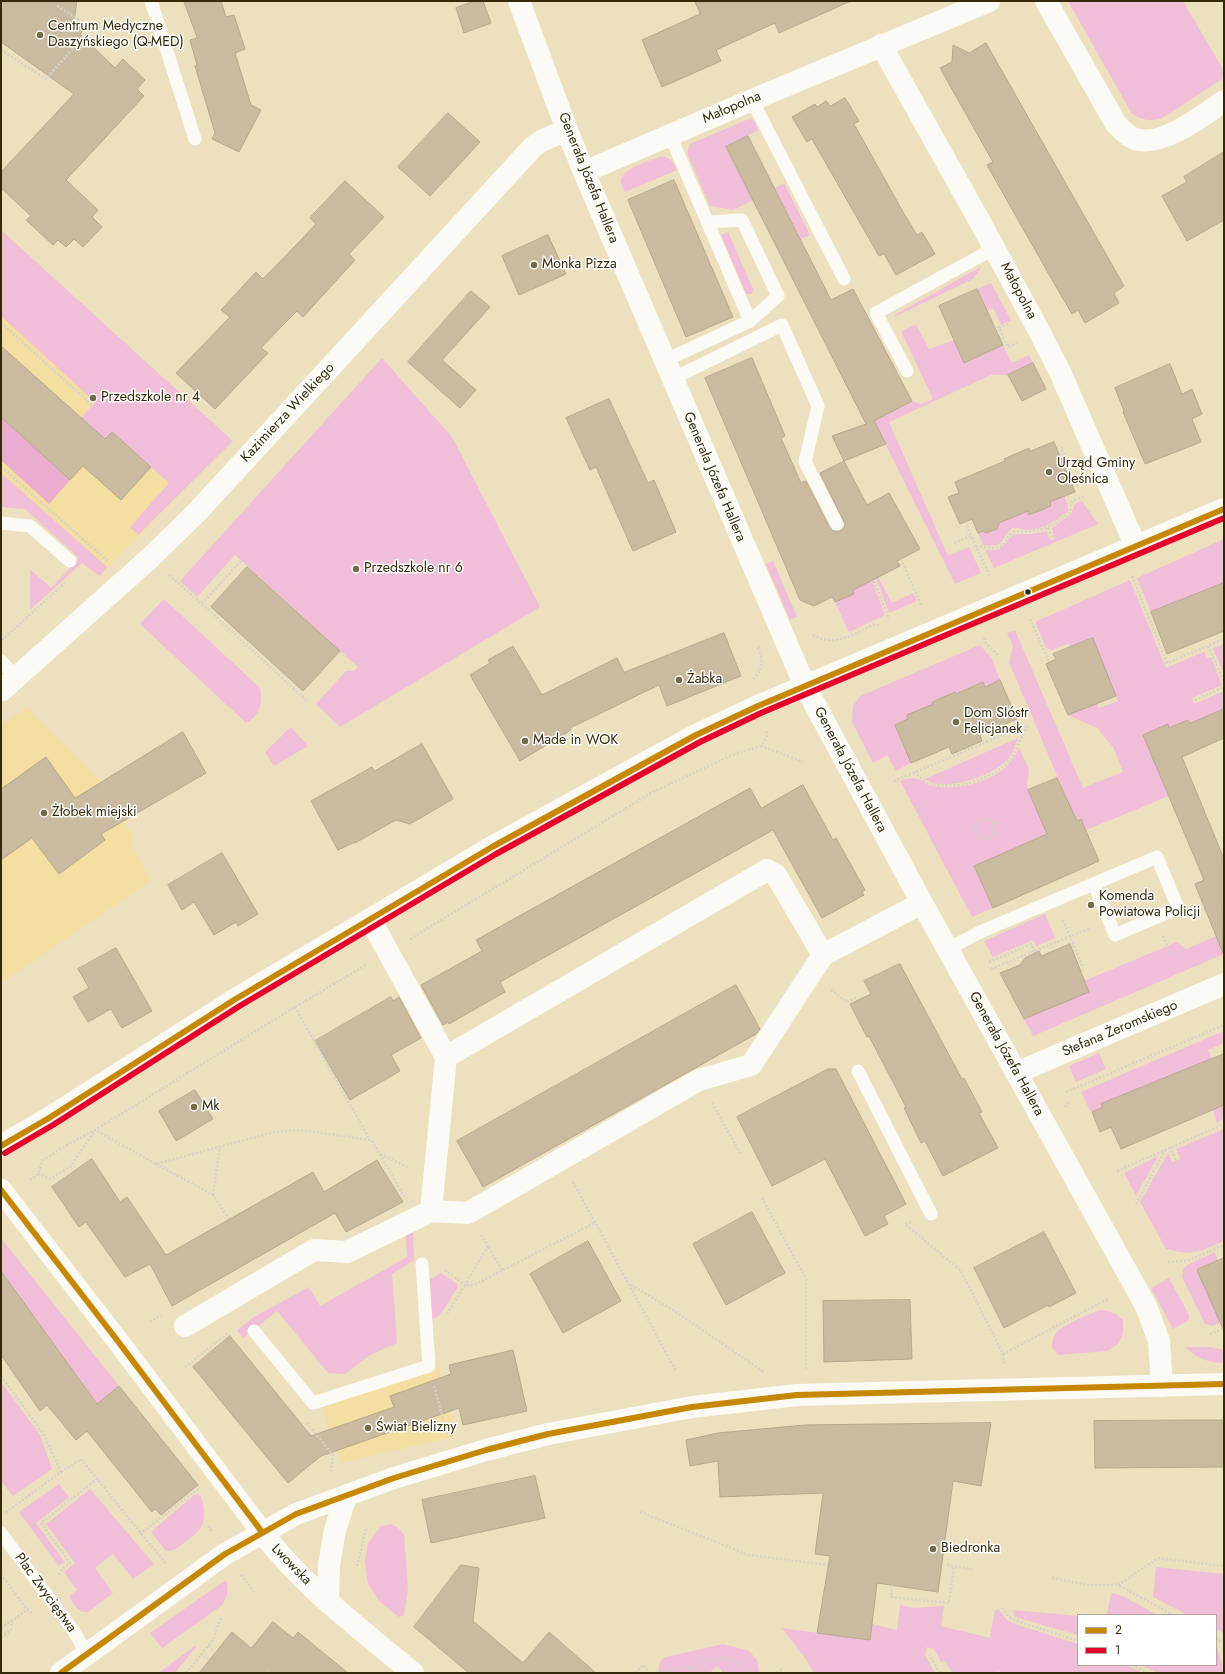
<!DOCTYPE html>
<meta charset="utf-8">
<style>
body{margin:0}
#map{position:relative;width:1225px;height:1674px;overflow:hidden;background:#ece0bf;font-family:Jost,sans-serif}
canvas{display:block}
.frame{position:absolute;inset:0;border:2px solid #342a09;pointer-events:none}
.legend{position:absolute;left:1077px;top:1614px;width:140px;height:52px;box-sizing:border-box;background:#fff;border:1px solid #aeaa9d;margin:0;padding:5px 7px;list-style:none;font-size:12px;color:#342a09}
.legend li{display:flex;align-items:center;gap:8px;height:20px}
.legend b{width:20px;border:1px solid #aeaa9d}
</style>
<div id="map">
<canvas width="1225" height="1674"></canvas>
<div class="frame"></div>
<ul class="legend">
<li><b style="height:5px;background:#c68702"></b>2</li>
<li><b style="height:5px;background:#e4002b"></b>1</li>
</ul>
</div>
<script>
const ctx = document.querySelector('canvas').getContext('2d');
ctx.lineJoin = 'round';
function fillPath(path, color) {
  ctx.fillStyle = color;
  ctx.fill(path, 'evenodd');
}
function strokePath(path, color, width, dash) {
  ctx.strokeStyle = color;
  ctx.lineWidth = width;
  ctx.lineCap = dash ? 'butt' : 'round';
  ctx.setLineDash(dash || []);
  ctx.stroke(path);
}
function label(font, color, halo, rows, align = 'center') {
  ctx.font = font + ' Jost,sans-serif';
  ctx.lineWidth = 3;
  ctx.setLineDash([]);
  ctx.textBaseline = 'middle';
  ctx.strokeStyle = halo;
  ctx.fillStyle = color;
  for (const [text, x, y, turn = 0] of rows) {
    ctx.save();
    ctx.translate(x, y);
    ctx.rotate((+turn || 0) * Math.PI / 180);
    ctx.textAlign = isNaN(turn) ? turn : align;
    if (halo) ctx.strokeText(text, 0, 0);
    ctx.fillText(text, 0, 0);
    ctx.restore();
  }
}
fillPath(new Path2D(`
 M1 230 233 441 103 572 1 482Z
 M26 707 100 780 133 837 130 841 151 881 1 983V726Z
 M439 1366 456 1436 341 1463 322 1408Z`), '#f4dea1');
fillPath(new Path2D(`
 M1068 1H1183L1224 71V78L1162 118C1150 122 1143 120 1132 114Z
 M751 118 754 121 758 130 726 148 753 200 733 210 710 206 687 153 690 144Z
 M662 156C671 158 674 163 677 170L625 192C624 189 622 186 621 183 619 169 652 160 662 156Z
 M784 183 810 235 801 239 775 188Z
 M1 230 233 441 138 535 130 527 169 483 112 432 105 439 81 418 95 402 1 316Z
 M728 232 753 289 752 294H746L721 235Z
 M982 266 973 279 894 317 895 315Z
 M991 283 1011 320 1001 325 993 308 987 311 977 289Z
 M916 324 929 349 954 340 965 363 1003 345 1012 363 1029 355 1033 363 1008 375H991L889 422 948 556 969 547 981 573 955 584 874 421 912 401 921 404 933 399 901 331Z
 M382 358 452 437 540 607 340 727 316 704 346 671H354L358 667 235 555 197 597 180 581Z
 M1 473 107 567 100 576 82 563 30 610V569L51 588 79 558 25 509 1 507Z
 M1064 496 1068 506V511C1057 520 1044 529 1030 530 1025 530 1019 528 1013 528 998 538 1009 548 983 545L978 533 983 531 986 533 997 529 999 523 1028 511 1029 514 1051 506 1050 503Z
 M1082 501 1098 524 994 568 985 550C1004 552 1002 545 1014 534H1031L1047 531 1050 540 1054 539 1052 528 1071 514 1075 504Z
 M1224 539V583L1151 612 1137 578Z
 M773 561 797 617 790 620 766 564Z
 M878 577 892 603 913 593 917 601 889 613 876 578Z
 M872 580 885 615 849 632 835 602 854 594 852 588Z
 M1130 580 1166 668 1204 652 1207 658 1211 657 1222 685 1192 698 1194 704 1224 691V709L1190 723 1188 720 1169 728 1167 725 1143 735 1169 796 1086 830 1080 819 974 866 993 908 972 917 900 781C906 778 915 777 921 780 925 782 927 786 932 786 956 791 996 782 1011 761 1014 757 1017 752 1019 748L1029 770 1027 786 1036 809 1066 797 1009 662 1013 646 1007 633 1015 630 1083 788 1123 772 1113 747 1097 728 1068 715 1097 703 1099 708 1118 701 1093 638 1071 647 1069 643 1052 650 1046 648 1035 622Z
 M164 599 259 687C265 700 259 717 246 723L140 624Z
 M1224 644V675L1213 648Z
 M980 645 992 659 1000 680 985 687 983 682 956 694 955 692 932 701 933 704 907 715 908 719 895 725 911 763 896 771 887 755 873 763 852 722 853 706 860 696Z
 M291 727 308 746 274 766 265 752Z
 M1018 738C1015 745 1013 753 1009 758 994 776 944 793 925 779Z
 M1045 914 1055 938 1036 946 1033 940 993 957 984 941Z
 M1224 933V954L1033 1036 1022 1015 1084 981 1177 942 1186 949Z
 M1224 1031V1043L1208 1050 1212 1059 1102 1104 1103 1107 1092 1112 1090 1111 1081 1092Z
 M1099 1053 1106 1069 1076 1082 1069 1066Z
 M1224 1105V1118L1217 1123 1213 1110Z
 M1224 1129V1241C1198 1252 1194 1256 1166 1249L1140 1202 1168 1153 1172 1162 1180 1159 1176 1149Z
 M1158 1156 1136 1196 1124 1173Z
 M413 1229 414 1260 392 1274 397 1343 370 1355 345 1374 328 1373 277 1311 243 1338 237 1330 254 1317 309 1287 320 1306 407 1257 405 1233Z
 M1 1238 119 1386 97 1404 1 1271Z
 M1215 1252 1218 1261 1197 1270 1224 1321 1213 1326 1205 1324 1182 1277 1183 1270 1187 1265Z
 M441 1273 457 1284 458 1287 440 1315 432 1319 430 1279Z
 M1169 1278 1189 1315V1320L1173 1329 1151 1288Z
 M1103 1310 1116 1314 1123 1320V1333L1118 1344 1107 1351 1058 1355 1052 1347C1052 1342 1053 1336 1057 1332 1065 1324 1092 1312 1103 1310Z
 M1185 1347H1209L1224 1350V1363C1209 1363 1196 1358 1185 1347Z
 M1 1382 40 1435 52 1469 13 1496 1 1481Z
 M59 1484 69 1497 36 1523 65 1562 59 1566 19 1512Z
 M90 1489 154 1564 133 1579 113 1554 95 1568 113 1593 88 1612C77 1613 74 1604 69 1596L77 1590 64 1572 75 1563 46 1524Z
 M195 1494H199C205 1502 206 1518 201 1527 198 1533 190 1538 185 1542 179 1547 175 1551 166 1551L151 1532Z
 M391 1524 397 1527 404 1534 408 1588 404 1615 399 1617 380 1602 368 1584 365 1561 368 1543 381 1526Z
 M1156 1567 1224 1574V1633L1216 1629V1615H1188L1153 1597Z
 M226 1580C229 1590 228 1597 221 1606L162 1648 150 1633Z
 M1111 1593 1123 1596 1157 1615H1107Z
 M900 1605 914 1608 944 1606 941 1626 990 1638 995 1610H999L1009 1622 1078 1644V1665H1126L1143 1673H1004L998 1671 997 1673H952L945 1661 941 1662 934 1649 927 1647 925 1655 935 1673H814L805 1658 782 1628 870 1640 872 1624 897 1630Z
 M1013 1610 1078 1616V1635L1015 1617Z
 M723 1644 749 1651 757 1660 759 1673H723L718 1666 709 1673H659C658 1665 659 1661 666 1657Z
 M195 1646 196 1647 175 1673H158Z
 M1216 1648 1218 1649 1224 1673H1158L1140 1665H1216Z`), '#f0bed8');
fillPath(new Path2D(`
 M1 417 70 480 49 504 1 460Z`), '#e9add0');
const building = new Path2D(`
 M1 1H77L74 21 85 29 80 34 115 68 123 59 145 80 137 89 144 96 66 180 98 210 92 217 102 227 83 247 74 239 66 247 58 240 53 245 26 220 31 216 1 188V172L74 94 1 42Z
 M184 1H221L226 17 234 15 245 49 235 53 251 105 261 110 239 152 212 139 215 133 195 66 197 65 190 40 197 38Z
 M475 1H483L491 23 464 33 456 8Z
 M695 1H851L779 33 775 23 716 50 721 61 662 87 642 40 700 14Z
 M986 43 1124 286 1114 293 1119 303 1085 323 1078 310 1072 314 1047 271 987 165 993 162 940 68 952 62 953 45 969 53Z
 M845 98 859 121 854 124 903 212 917 235 922 232 935 254 896 275 884 254 879 256 812 139 807 142 792 117 815 104 817 107 826 101 830 106Z
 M448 113 480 142 430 196 398 167Z
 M748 136 831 300 853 289 912 401 874 421 886 444 844 461 832 436 866 424 726 147Z
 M1224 152V220L1187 241 1162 196 1187 182 1184 177Z
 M674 180 733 317 686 337 628 200Z
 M345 181 384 217 349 254 355 260 303 317 297 311 279 329 261 348 268 353 215 409 176 373 230 317 221 310 256 272 263 279 299 242 316 224 310 218Z
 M548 235 566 274 519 295 502 256Z
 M977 289 1003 345 964 363 939 306Z
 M471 291 490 307 442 360 476 390 460 408 408 362Z
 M1 346 105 439 112 432 151 467 121 500 83 466 70 480 1 417Z
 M752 358 785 436 781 438 801 483 806 481 830 528 833 531H840L844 528 845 524 820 473 844 461 867 505 889 493 920 549 897 561 900 566 853 590 854 594 835 602 832 597 814 606 800 600 705 378Z
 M1033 363 1046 389 1022 401 1008 375Z
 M1170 364 1182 394 1192 389 1202 414 1192 419 1201 442 1145 464 1123 412 1124 411 1115 388Z
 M609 399 648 483 654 480 676 532 633 551 596 467 590 470 566 418Z
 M1054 442 1075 492 1050 502 1051 506 1029 515 1028 511 999 523 997 529 986 533 983 531 978 533 972 519 960 524 948 497 959 493 955 482 1005 461 1004 459 1029 448 1030 451Z
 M247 567 340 651 303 691 211 607Z
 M1224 583V631L1167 654 1151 612Z
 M724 633 741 676 667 706 659 685 570 728 571 730 520 761 470 675 490 663 488 660 513 646 542 695 617 658 624 672Z
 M1093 638 1116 696 1068 715 1046 664 1056 659 1053 654Z
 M1000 680 1017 719 980 735 982 741 952 754 949 747 911 763 895 725 908 719 907 715 933 704 932 702 955 692 956 694 983 682 985 687Z
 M1224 709V738L1182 757 1224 859 1223 953 1195 884 1204 880 1143 735 1168 724 1169 728 1188 720 1190 723Z
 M183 732 206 773 101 834 105 840 59 874 32 838 1 860V789L46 757 75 798Z
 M422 744 453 799 410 824 396 820 355 843V842L338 850 311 801 372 767 374 771Z
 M1057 778 1077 821 1081 819 1099 861 993 908 974 866 1047 834 1028 790Z
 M803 785 833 840 836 838 865 890 862 892 864 895 822 918 773 830 500 982 505 992 449 1024 448 1022 443 1025 421 985 482 951 476 940 750 788 761 808Z
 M222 853 258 914 238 926 236 922 214 935 194 902 182 910 168 885Z
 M1070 944 1089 992 1024 1019 1000 973 1020 965 1025 958 1039 951 1041 956Z
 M116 948 152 1011 122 1028 111 1009 88 1022 73 997 89 988 78 969Z
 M900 964 962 1079 964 1078 982 1112 979 1113 998 1148 943 1176 925 1141 921 1143 904 1108 906 1107 869 1036 867 1037 850 1004 871 994 864 981Z
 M736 985 760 1029 756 1034 483 1187 457 1141Z
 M391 997 393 1001 399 997 421 1038 391 1055 400 1071 350 1100 315 1041Z
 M1224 1054V1105L1121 1149 1111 1127 1100 1132 1092 1112 1103 1107 1101 1104Z
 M828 1069H836L906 1204 884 1216 888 1224 865 1236 825 1159 772 1186 737 1117Z
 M195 1090 213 1119 176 1141 159 1111Z
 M92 1159 120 1202 127 1197 166 1255 313 1172 324 1192 377 1160 403 1202 346 1232 335 1213 172 1306 150 1264 125 1277 86 1222 79 1227 52 1187Z
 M752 1212 785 1273 726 1305 693 1244Z
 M1044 1232 1076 1293 1049 1307 1048 1305 1004 1328 974 1268Z
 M588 1241 621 1301 563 1333 530 1274Z
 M1224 1258V1331L1197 1270Z
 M1 1271 97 1404 119 1386 198 1485 161 1515 155 1509 152 1512 87 1431 76 1440 47 1405 40 1411 1 1355Z
 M910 1300 912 1359 824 1362 823 1301Z
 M230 1336 311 1436 394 1407 390 1396 451 1374 449 1365 513 1350 527 1411 463 1425 459 1408 321 1456 288 1483 193 1367Z
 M1195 1420H1224V1467L1095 1468 1094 1421Z
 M991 1423 981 1486 953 1481 938 1592 877 1583 870 1640 817 1633 830 1556 815 1554 823 1493 720 1497 718 1461 690 1466 686 1440 718 1433 805 1425Z
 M535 1476 545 1518 431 1543 422 1500Z
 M461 1565 479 1568 473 1621 523 1663 549 1632 596 1673H469L414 1627Z
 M273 1622 293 1638 298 1632 348 1673H199L232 1632 251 1648Z`);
fillPath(building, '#cabba0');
strokePath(building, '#b6a78c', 1);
strokePath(new Path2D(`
 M1 50 46 79 91 28 56 5
 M1 323 92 405
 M998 326 1008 347 1017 343
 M999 328 1008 324
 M1064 455 1061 448 1064 446
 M1 467 109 562
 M1073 477 1077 485 1080 483
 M965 522 971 536
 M1048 528 1052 538
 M954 543 971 536 990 576
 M976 546C985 547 998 551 1005 543 1007 538 1009 536 1013 532 1042 531 1046 531 1070 512L1072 501 1085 496
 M901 559 921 605
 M169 575 202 604 241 561
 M1132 576 1167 663 1224 639
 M874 581 889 619
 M202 604 308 702
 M1030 619 1049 662
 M813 635C836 648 852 634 875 624L880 626
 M984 638 986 643 998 655
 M2 640 66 582
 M1208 646 1224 682
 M753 679C764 670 763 658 757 647L761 646
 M1195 700 1224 687
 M761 746 803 762
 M914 772 928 784 938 785H962L983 778 995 773 1011 759 1028 725
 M894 781 1027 725
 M975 829a10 10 0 1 1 20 0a10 10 0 1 1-20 0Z
 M1063 920 1082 965 1079 966
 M1163 936 1170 954
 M410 939 651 793 730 756 761 746 767 736V730
 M989 962 1031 944 1035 953
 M991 969 1091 928
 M831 990 847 1002 855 998 856 1000
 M295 1007 370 1140
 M1066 1092 1224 1025
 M712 1103 741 1155
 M1065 1107 1070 1101
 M1170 1147 1176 1161
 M380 1154 404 1197
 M156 1164 213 1195 229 1219
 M1117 1171 1224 1124
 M38 1174 50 1179 71 1166 95 1130 156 1164 274 1132 300 1130 371 1140 380 1154 409 1168
 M30 1180 38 1174 43 1160 67 1145 95 1130 295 1007 366 965
 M573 1182 676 1371
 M213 1195 220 1147
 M762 1198 806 1279V1370
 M1136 1204 1165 1150
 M911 1222 905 1224 961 1271 1003 1354 1004 1364
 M481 1235 488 1246
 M1168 1262 1187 1261 1224 1245
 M445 1270 465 1285 488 1246 503 1271
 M631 1285 673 1310 764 1372
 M447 1314 465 1285H474L596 1222
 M150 1322 161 1315
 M1210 1334 1224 1328
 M1003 1354 1108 1299
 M185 1367 228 1333
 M1 1376 44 1435 61 1472 5 1513
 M434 1386 447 1433
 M307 1423 333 1455 331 1471
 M61 1472 81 1459 166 1564
 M640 1512 749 1555 828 1565
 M208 1526 212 1531
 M140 1534 198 1489
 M947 1565 972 1569
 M357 1566 366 1528
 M1 1574 27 1610 32 1613
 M59 1575 62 1569 70 1563 41 1523 97 1479
 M241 1575 256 1594
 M1052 1578 1088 1585H1118L1173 1615
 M892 1585 891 1597 949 1603 954 1566
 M1118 1585 1158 1558 1224 1566
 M1002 1608 1009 1617 1023 1623 1078 1641
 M1 1628 30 1608
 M1 1637 11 1630 12 1621
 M1216 1639 1224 1643
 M208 1646 215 1653
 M201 1654 209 1660
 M929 1654 940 1673
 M1132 1665 1148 1673
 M186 1673 213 1640 221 1617
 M268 1673 269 1672
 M636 1673 644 1665 650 1673
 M656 1673 682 1667 693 1669 702 1661 726 1658 734 1661 752 1673
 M777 1673 783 1668`), '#d6d2c7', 2.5, [2, 2]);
strokePath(new Path2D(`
 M151 1 195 139
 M752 100 844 279
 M708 222 742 220 778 296 750 321
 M664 361 750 321 670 135
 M907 371 876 313 995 248
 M672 379 782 325 818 406 805 462 837 524
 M1 523 30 526 70 561
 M1 661 16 677
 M948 949 980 932 1157 857 1178 908 1115 935 1094 884
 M858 1071 931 1214
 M254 1331 313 1403 429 1366 422 1264
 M1 1533 73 1630 87 1654`), '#fcfaf5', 13);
strokePath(new Path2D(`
 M519 1 567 130 584 172 805 686 922 903 1146 1306 1159 1341 1162 1386
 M1046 1 1116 124C1121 129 1127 136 1135 139 1161 148 1204 115 1224 101
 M881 45 979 220 1038 329 1060 372 1136 547
 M584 172 752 100 989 1
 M1 691 151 557 197 512 532 148 541 141 567 130
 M370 919 446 1057 431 1211
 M446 1057 767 870 776 875 823 955
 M1016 1073 1224 984
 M185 1326 314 1250 347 1252 431 1211 468 1213 699 1080 751 1065 823 955 922 903
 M262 1532C303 1587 361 1629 413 1673
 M328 1601 329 1565 335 1530 346 1496`), '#fcfaf5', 22);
strokePath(new Path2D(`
 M1 1146 49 1118 234 1000 492 847 696 735 758 706 1224 509
 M1 1190 117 1340 262 1532
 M61 1673 225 1554 296 1514 394 1478 486 1450 548 1434 692 1407 797 1395 1224 1384`), '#fcfaf5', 22);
strokePath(new Path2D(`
 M1 1146 49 1118 234 1000 492 847 696 735 758 706 1224 509
 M1 1190 117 1340 262 1532
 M61 1673 225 1554 296 1514 394 1478 486 1450 548 1434 692 1407 797 1395 1224 1384`), '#c68702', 6);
strokePath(new Path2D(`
 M5 1153 53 1125 238 1007 496 854 700 742 761 713 1224 518`), '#e4002b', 6);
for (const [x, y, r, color] of [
 [40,35,4,"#746a49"],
 [534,265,4,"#746a49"],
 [93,398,4,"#746a49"],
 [1049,472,4,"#746a49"],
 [356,569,4,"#746a49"],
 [1028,592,3.5,"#342a09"],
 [679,680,4,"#746a49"],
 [956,722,4,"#746a49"],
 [525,741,4,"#746a49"],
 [44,813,4,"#746a49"],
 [1091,905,4,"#746a49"],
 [194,1107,4,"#746a49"],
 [368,1428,4,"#746a49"],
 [933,1549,4,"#746a49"]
]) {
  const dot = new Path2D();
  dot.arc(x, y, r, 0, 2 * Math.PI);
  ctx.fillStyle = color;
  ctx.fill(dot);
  strokePath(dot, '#fff', 1.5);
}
label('14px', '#342a09', '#fff', [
 ["Centrum Medyczne",48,27],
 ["Daszyńskiego (Q-MED)",48,43],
 ["Monka Pizza",542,265],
 ["Przedszkole nr 4",101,398],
 ["Urząd Gminy",1057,464],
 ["Oleśnica",1057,480],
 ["Przedszkole nr 6",364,569],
 ["Żabka",687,680],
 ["Dom SIóstr",964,714],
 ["Felicjanek",964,730],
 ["Made in WOK",533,741],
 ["Żłobek miejski",52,813],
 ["Komenda",1099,897],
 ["Powiatowa Policji",1099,913],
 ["Mk",202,1107],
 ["Świat Bielizny",376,1428],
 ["Biedronka",941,1549]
], 'left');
label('14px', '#342a09', '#fff', [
 ["Małopolna",732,108,-23],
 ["Generała Józefa Hallera",588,178,68],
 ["Małopolna",1018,291,62],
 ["Kazimierza Wielkiego",288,413,-47],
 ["Generała Józefa Hallera",714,477,67],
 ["Generała Józefa Hallera",850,770,62],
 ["Stefana Żeromskiego",1120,1029,-23],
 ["Generała Józefa Hallera",1006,1054,61],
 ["Lwowska",291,1565,46],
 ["Plac Zwycięstwa",45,1593,54]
]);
</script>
